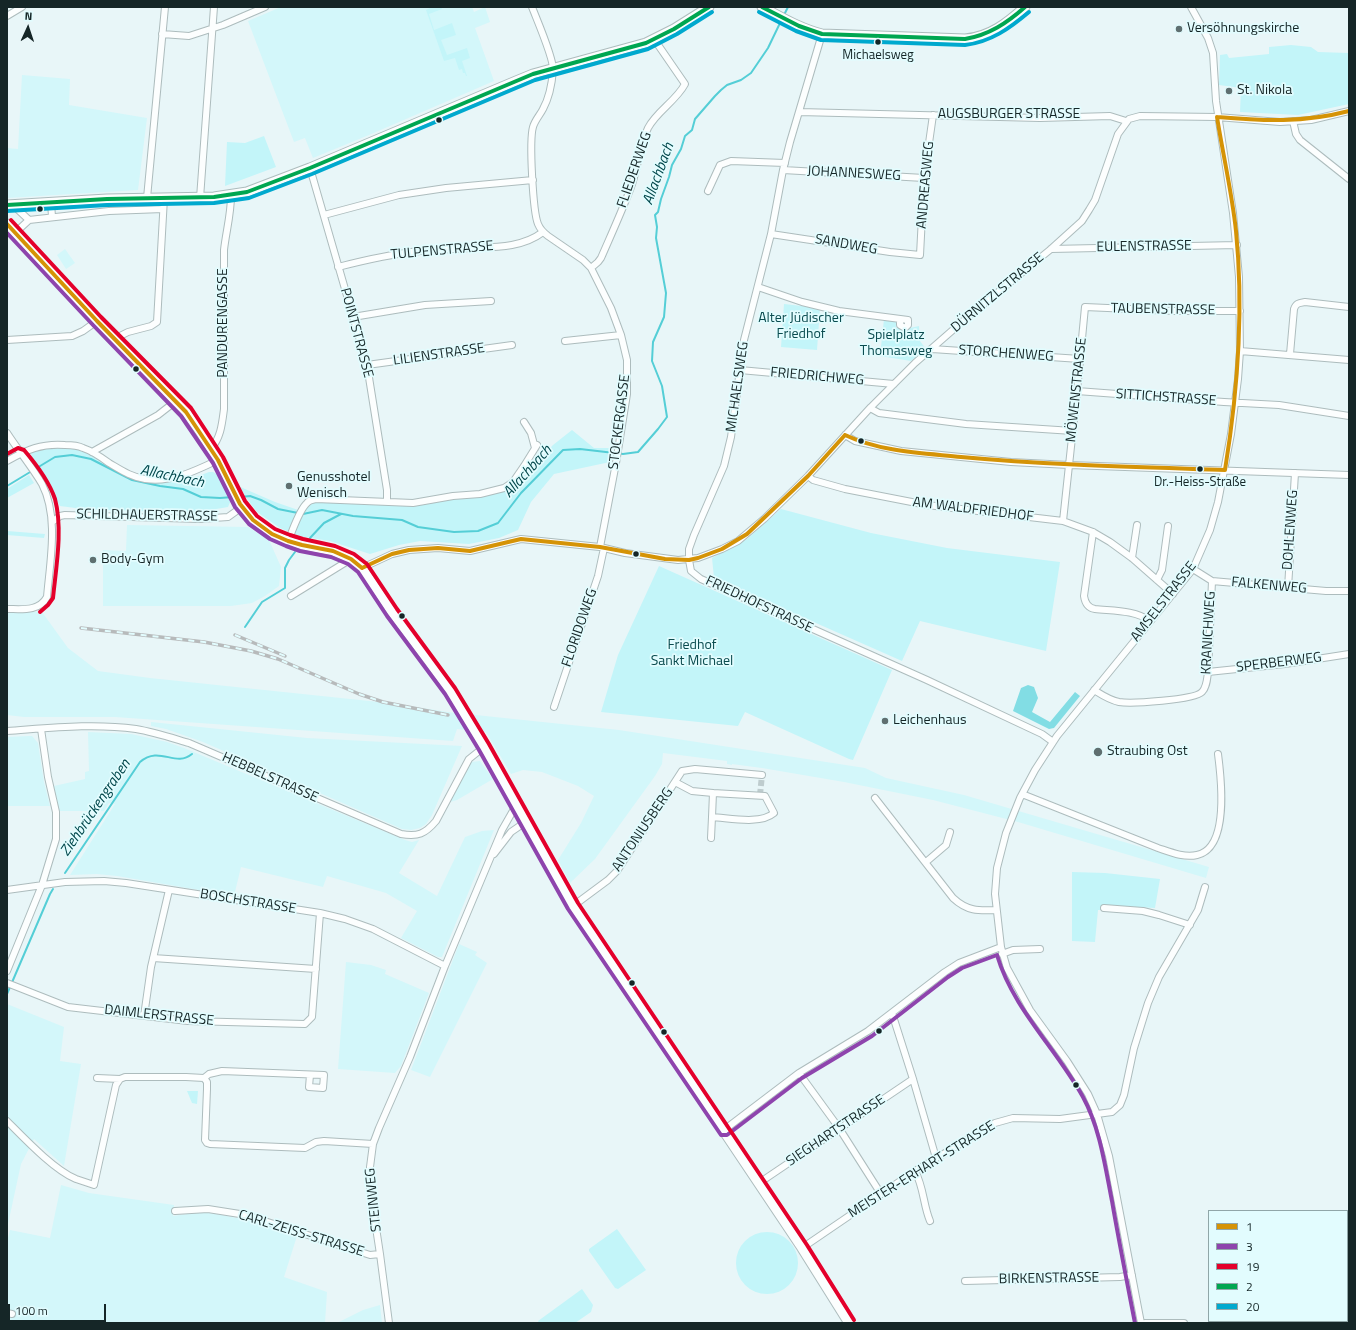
<!DOCTYPE html>
<meta charset="utf-8">
<style>
body{margin:0}
#map{position:relative;width:1356px;height:1330px;overflow:hidden;background:#e8f6f8;font-family:"Titillium Web",sans-serif}
canvas{display:block}
.frame{position:absolute;inset:0;border:8px solid #152627;pointer-events:none}
.legend{position:absolute;left:1208px;top:1210px;width:140px;height:112px;box-sizing:border-box;background:#e2fcfe;border:1px solid #90a6a8;margin:0;padding:5px 7px;list-style:none;font-size:12px;color:#152627}
.legend li{display:flex;align-items:center;gap:8px;height:20px}
.legend b{width:20px;border:1px solid #90a6a8}
.north{position:absolute;left:8px;top:8px;width:40px;height:40px;-webkit-text-stroke:3px #e2fcfe;paint-order:stroke;rotate:3deg;font-size:11px;font-weight:700;line-height:16px;text-align:center;color:#152627}
.north::after{content:'';display:block;margin:auto;width:14px;height:18px;background:#152627;clip-path:polygon(50% 0,100% 100%,50% 72%,0 100%)}
.scale{position:absolute;left:8px;top:1304px;width:98px;height:18px;box-sizing:border-box;border:2px solid #152627;border-top:0;padding-left:5px;font-size:12px;line-height:14px;white-space:nowrap;color:#152627;-webkit-text-stroke:3px #e2fcfe;paint-order:stroke}
</style>
<div id="map">
<canvas width="1356" height="1330"></canvas>
<div class="frame"></div>
<ul class="legend">
<li><b style="height:5px;background:#d59306"></b>1</li>
<li><b style="height:5px;background:#8e44ad"></b>3</li>
<li><b style="height:5px;background:#e4002b"></b>19</li>
<li><b style="height:5px;background:#00a651"></b>2</li>
<li><b style="height:5px;background:#00a9ce"></b>20</li>
</ul>
<div class="north">N</div>
<div class="scale">100 m</div>
</div>
<script>
const ctx = document.querySelector('canvas').getContext('2d');
ctx.lineJoin = 'round';
function fillPath(path, color) {
  ctx.fillStyle = color;
  ctx.fill(path, 'evenodd');
}
function strokePath(path, color, width, dash) {
  ctx.strokeStyle = color;
  ctx.lineWidth = width;
  ctx.lineCap = dash ? 'butt' : 'round';
  ctx.setLineDash(dash || []);
  ctx.stroke(path);
}
function label(font, color, halo, rows, align = 'center') {
  ctx.font = font + ' "Titillium Web",sans-serif';
  ctx.lineWidth = 3.5;
  ctx.setLineDash([]);
  ctx.textBaseline = 'middle';
  ctx.strokeStyle = halo;
  ctx.fillStyle = color;
  for (const [text, x, y, turn = 0] of rows) {
    ctx.save();
    ctx.translate(x, y);
    ctx.rotate((+turn || 0) * Math.PI / 180);
    ctx.textAlign = isNaN(turn) ? turn : align;
    if (halo) ctx.strokeText(text, 0, 0);
    ctx.fillText(text, 0, 0);
    ctx.restore();
  }
}
fillPath(new Path2D(`
 M281 7H472L474 12 485 7 490 22 475 28 494 81 369 135 313 158 305 138 294 142 248 21Z
 M22 75 70 79 69 105 147 118 138 190 7 198V148L18 149Z
 M65 249 75 263 66 269 57 255Z
 M127 525 248 527 269 540 281 567 279 586 265 596 252 603 231 606H103V550L126 551Z
 M7 610 42 612 68 648 98 671 150 678 398 704 447 712 619 730 865 768 886 778 964 795 1209 867 1206 878 1018 822 933 800 844 782 762 768 732 764V765L727 764V761L663 753 662 764 655 776 595 859 570 883 558 860 581 823 594 796 578 786 542 772 523 770 511 774 486 732 457 729 453 741 115 717H24L7 715Z
 M151 722 307 738 462 746 432 815 426 824 420 828 411 830 402 829 203 742 166 729 151 726Z
 M88 732 131 734 167 742 184 748 405 840 412 842 419 840 399 873 437 896 465 837 482 831 494 830 442 957H438L401 938 417 911 386 893 327 876 323 887 241 867 234 896 117 876 97 874 70 875 115 804 109 803 104 811H59L54 786 85 779V772L89 771Z
 M29 736H32L38 743 44 782 50 806H7V737Z
 M480 761 493 779 457 800 450 802 464 770 471 762Z
 M459 944 477 952 475 955 487 963 430 1077 411 1070Z
 M346 962 371 965 386 970 385 974 429 993 401 1066 395 1073 338 1069Z
 M7 1004 64 1027 60 1061 81 1064 64 1166 34 1139 21 1164 8 1224Z
 M61 1185 89 1193 174 1205 173 1216 201 1212 222 1215 256 1222 297 1236 284 1277 327 1292 325 1323H7V1242L10 1230 50 1238Z
 M380 1305 382 1323H337L363 1310Z`), '#d3f7fa');
fillPath(new Path2D(`
 M432 7H441L442 9 429 14 434 30 452 23 456 35 441 40 447 55 467 48 470 58 462 61 467 76H466L465 73H463L462 69 459 70 455 58 444 61 426 10Z
 M1291 45 1311 47 1318 52 1349 53V104L1298 115 1240 112 1241 88 1219 85 1220 55 1227 54 1229 58 1269 54V47Z
 M264 136 276 167 225 186 227 142 245 143Z
 M784 304 820 308 817 350 781 347Z
 M884 319 897 320 896 327 904 332 910 328 919 326 920 341 926 349 911 361 880 356Z
 M572 430 594 448H609L610 462 554 474 531 502 518 530 499 538 469 544 420 541 399 545 370 554 330 541 299 536 280 528 257 512 248 500 238 486 275 502 304 512 308 506 315 502 414 505 452 498 487 495 505 491 514 486 553 445Z
 M49 447 75 449 87 453 121 473 134 479 151 483 173 482 191 479 209 472H213L222 477 231 500 228 507 193 513 83 509 60 506C53 496 48 485 43 475 39 467 31 460 31 452Z
 M29 475 34 483 7 498V489Z
 M781 509 871 533 947 548 1060 562 1046 651 920 621 902 661 714 578 712 558 747 539Z
 M7 531 45 534 44 538 7 535Z
 M659 566 892 670 853 760 849 759 745 712 738 726 601 712 618 655Z
 M1072 872 1105 873 1160 879 1155 908 1103 905V910H1098L1095 942 1072 941Z
 M187 1091H198L197 1104 192 1103Z
 M617 1229 646 1270 618 1289 615 1288 589 1251V1249Z
 M736 1263a31 31 0 1 1 62 0a31 31 0 1 1-62 0Z
 M582 1289 593 1305 591 1312 575 1323H539L538 1321Z`), '#c3f5f9');
fillPath(new Path2D(`
 M1028 685 1034 687 1038 698 1032 712 1050 722 1075 692 1080 696 1054 728 1049 729 1013 711 1021 688Z`), '#82dde4');
strokePath(new Path2D(`
 M784 15 788 7
 M7 486 55 457 72 455 91 459 132 480 160 486 183 489 201 497 220 498 233 497
 M240 497 250 496 261 500 278 509 303 514 322 510 353 516 402 520 418 527 454 532 478 531 498 523 521 493 563 450 580 449 623 454 638 452 658 429 667 417 662 386 652 361 653 342 664 317 666 293 656 238 657 227 655 215 658 212 661 199 669 177 672 165 681 149 685 136 692 130 695 119 715 96 721 90 727 85 741 80 751 73 768 48 781 21
 M310 538 324 523 341 514
 M245 627 262 602 285 588V568L289 560 295 552
 M65 873 140 762C160 745 175 768 192 754
 M7 994 50 894 53 889`), '#54ced6', 2);
strokePath(new Path2D(`
 M760 795 762 775`), '#beccce', 6, [6, 3]);
const street = new Path2D(`
 M532 7C537 20 554 59 553 70 552 83 549 98 543 109 540 115 535 120 533 127 529 141 533 212 538 224 540 229 544 233 548 236L583 260 591 268 611 308 621 335 627 360V394L616 463 600 547
 M7 16 22 7
 M162 34 189 36 223 25 265 7
 M822 34 790 142 783 170 771 234 744 340 731 437 724 466 694 535 689 549V560L691 571 701 579 927 680 1042 734 1053 742
 M799 112 1040 118 1110 116 1126 121
 M1293 121 1296 134 1300 140 1349 179
 M310 168 367 365 387 490V502
 M783 170 924 178
 M708 191 720 165 731 161 785 163
 M147 198 165 7
 M200 198 214 7
 M51 202 52 217
 M13 205 29 220
 M324 215 399 195 446 188 533 180
 M16 232 29 220 109 211 163 209
 M771 234 890 252 920 255 924 178 933 115
 M1051 249 1237 245
 M338 267C365 260 392 254 420 251 436 250 453 249 469 248 495 247 522 248 543 232
 M591 268 598 262 601 258C611 235 622 211 631 187 638 168 639 147 648 128 657 111 676 101 685 84L654 39
 M758 287 802 302 839 311 908 320V325L905 328 900 325V319
 M353 317 425 305 491 301
 M114 339 128 332 151 326 157 322 164 198
 M7 340 72 336 83 331 97 321
 M565 341 621 335
 M932 349 1080 359
 M1240 351 1349 360
 M1290 354 1294 309C1296 303 1299 303 1305 302L1349 307
 M367 365 512 345
 M740 370 894 384
 M1077 391 1224 402 1279 405 1349 416
 M870 408 879 413 966 424 1073 431
 M524 422 531 433 535 448
 M7 433C18 450 32 467 42 484 59 517 50 561 47 597 39 612 21 609 7 609
 M845 435 855 441 901 451 1011 462 1069 465 1349 475
 M211 449C221 437 222 424 224 409V250C226 232 231 214 231 196
 M92 452 158 415 176 401
 M7 461C26 450 42 443 65 445 71 445 77 445 83 448 92 451 101 457 109 463 121 470 131 477 145 479 171 483 195 471 218 460
 M808 476 813 480 845 489 927 505 1063 521 1093 532 1110 542 1132 558 1173 594
 M1063 521 1077 391 1085 307 1175 311H1240
 M52 522 60 516 65 515 199 519 228 517 242 507
 M1093 532 1084 596C1085 603 1088 608 1095 609 1113 611 1135 610 1150 621
 M288 541C293 530 299 510 307 503 309 500 312 500 316 499L413 503 453 496 480 494 504 488 513 482 524 466 537 445
 M1132 558 1137 525
 M362 568 392 554 409 550 438 548 470 551 521 539 600 547 625 553 678 560 698 558 722 549 738 541 764 519 808 476 870 408 915 363 970 315 1051 249 1082 221 1089 210 1095 200 1118 134 1129 119 1140 116 1217 117 1280 122 1311 120 1349 111
 M1193 569 1212 581 1326 591H1349
 M1157 580 1162 570 1168 526
 M1288 588 1295 473
 M291 596 351 559
 M1208 672 1285 664 1349 654
 M1094 690C1102 695 1109 700 1119 702 1131 704 1194 700 1202 692 1207 687 1207 679 1208 672L1212 581
 M554 707 598 576 604 548
 M7 731C50 728 93 723 136 729 154 732 172 738 189 743L401 834C418 837 425 834 436 821L469 759 484 747
 M675 782 692 791 713 793 712 817C730 818 760 825 774 813L765 796 713 793
 M1022 794 1158 848C1170 852 1184 858 1197 855 1230 848 1221 777 1218 754
 M875 798 953 898C967 911 978 911 996 910
 M711 838 712 817
 M494 854 511 832 527 821
 M926 862 946 845 950 832
 M7 890 65 882 104 881 126 883 320 913 345 919 373 929 445 966
 M573 906 608 880 617 871 682 771 695 769 762 775
 M1104 908 1143 911 1159 915 1190 925
 M1002 954 1013 950 1040 949
 M153 958 316 969
 M7 971 42 885 56 839V812L48 777 41 729
 M7 983 68 1007 188 1021 305 1024 312 1017 320 913
 M892 1013 913 1079 936 1158
 M144 1016 151 967 169 890
 M799 1073 839 1128 881 1194
 M97 1078 120 1079
 M204 1078 209 1074 222 1071 324 1075 323 1088 309 1087 310 1075
 M7 1121C24 1138 54 1170 76 1179 82 1181 88 1183 94 1185L116 1085 120 1079 125 1077H186L204 1078 207 1082V1089L205 1140 207 1143 210 1144 305 1148 316 1142 324 1141 373 1144
 M724 1130 799 1073 868 1031 945 972 959 963 1001 947
 M915 1171C924 1188 923 1204 930 1221
 M759 1183 913 1079
 M175 1211 208 1209 246 1215 370 1255 380 1254
 M802 1248 915 1171 995 1123 1013 1118 1060 1119 1112 1112 1120 1105 1124 1095 1134 1048 1148 1003 1159 977 1198 910 1205 887
 M965 1281 1120 1277 1132 1275
 M7 1313 12 1314
 M389 1323 380 1254 370 1188V1167L373 1144 379 1128 410 1057 445 966 502 830 514 809 518 807
 M1141 1323 1109 1156 1097 1114 1088 1094 1067 1061 1030 1010 1007 968 1001 947 995 894 997 868 1006 833 1020 798 1035 770 1057 736 1193 569 1210 530 1218 502 1231 434 1238 379 1240 351 1239 277 1233 213 1216 101 1213 53 1208 38 1191 7
 M1145 1323H1184`);
const secondary = new Path2D(`
 M762 7C781 17 801 29 822 34L965 39C990 37 1007 23 1025 7
 M7 205 107 199 214 197 247 192 310 168 516 81 533 74 646 43 674 29 709 7
 M7 224 97 321 186 412 201 433 218 460 240 504 253 520 272 534 288 541 302 545 333 551 351 559 362 568 392 612 428 660 450 691 484 747 573 906 802 1248 849 1323`);
strokePath(street, '#adbcbd', 8);
strokePath(secondary, '#adbcbd', 11);
strokePath(street, '#fcfefe', 6);
strokePath(secondary, '#fcfefe', 9);
const rail = new Path2D(`
 M81 628 204 642 251 651 278 659 359 694 383 702 448 715
 M235 635 285 656`);
strokePath(rail, '#b7babb', 3.5);
strokePath(rail, '#e2fcfe', 2, [6]);
strokePath(new Path2D(`
 M1217 117C1223 155 1232 193 1236 231 1244 311 1238 390 1225 470
 M1217 117C1264 121 1303 123 1349 111
 M7 224 97 321 186 412 218 460 240 504 253 520 272 534 288 541 302 545 333 551 351 559 362 568
 M845 435C881 452 922 453 961 457 1049 465 1137 467 1225 470
 M362 568 392 554 409 550 438 548 470 551 521 539 600 547 665 559 689 560 698 558 722 549 747 534 808 476 845 435`), '#d59306', 4);
strokePath(new Path2D(`
 M7 233 93 325 181 416 213 463 235 507 249 524 270 539 286 546 300 551 331 557 348 564 358 572 387 616 445 694 479 750 568 909 721 1135H727L802 1078 872 1036 948 977 962 968 997 955C1013 1009 1056 1048 1083 1097 1100 1128 1105 1166 1112 1201 1119 1242 1127 1282 1135 1323`), '#8e44ad', 4);
strokePath(new Path2D(`
 M11 220 101 317 191 408 223 457 245 501 257 516 275 529 290 535 303 539 335 546 354 554 367 564 397 609 455 688 489 744 578 903 807 1245 854 1320
 M7 454 18 448 24 450C36 464 49 481 55 499 63 529 56 568 53 598L48 605 40 612`), '#e4002b', 4);
strokePath(new Path2D(`
 M762 7 799 26 822 34 965 39C989 35 1007 23 1025 7
 M7 205 107 199 214 197 247 192 310 168 533 74 646 43 674 29 709 7`), '#00a651', 4);
strokePath(new Path2D(`
 M759 12 796 31 821 40 965 45C991 42 1010 28 1029 12
 M7 211 107 205 214 203 249 198 312 174 535 80 648 49 677 34 712 12`), '#00a9ce', 4);
for (const [x, y, r, color] of [
 [1179,29,4,"#5f6f70"],
 [878,42,3.5,"#152627"],
 [1229,91,4,"#5f6f70"],
 [439,120,3.5,"#152627"],
 [40,209,3.5,"#152627"],
 [136,369,3.5,"#152627"],
 [861,441,3.5,"#152627"],
 [1200,469,3.5,"#152627"],
 [289,486,4,"#5f6f70"],
 [636,554,3.5,"#152627"],
 [93,560,4,"#5f6f70"],
 [402,616,3.5,"#152627"],
 [885,721,4,"#5f6f70"],
 [1098,752,5,"#5f6f70"],
 [632,983,3.5,"#152627"],
 [879,1031,3.5,"#152627"],
 [664,1032,3.5,"#152627"],
 [1076,1085,3.5,"#152627"]
]) {
  const dot = new Path2D();
  dot.arc(x, y, r, 0, 2 * Math.PI);
  ctx.fillStyle = color;
  ctx.fill(dot);
  strokePath(dot, '#e2fcfe', 1.5);
}
label('13px', '#152627', '#e2fcfe', [
 ["Michaelsweg",878,56],
 ["Dr.-Heiss-Straße",1200,483]
]);
label('14px', '#152627', '#e2fcfe', [
 ["Versöhnungskirche",1187,29],
 ["St. Nikola",1237,91],
 ["Genusshotel",297,478],
 ["Wenisch",297,494],
 ["Body-Gym",101,560],
 ["Leichenhaus",893,721],
 ["Straubing Ost",1107,752]
], 'left');
label('14px', '#152627', '#e2fcfe', [
 ["AUGSBURGER STRASSE",1009,115],
 ["FLIEDERWEG",635,170,-71],
 ["JOHANNESWEG",854,174,3],
 ["ANDREASWEG",926,185,-85],
 ["SANDWEG",846,245,10],
 ["EULENSTRASSE",1144,247,-1],
 ["TULPENSTRASSE",442,251,-5],
 ["DÜRNITZLSTRASSE",998,293,-40],
 ["TAUBENSTRASSE",1163,310,1],
 ["PANDURENGASSE",224,323,-90],
 ["POINTSTRASSE",356,333,75],
 ["STORCHENWEG",1006,354,4],
 ["LILIENSTRASSE",439,355,-8],
 ["FRIEDRICHWEG",817,377,5],
 ["MICHAELSWEG",738,387,-82],
 ["MÖWENSTRASSE",1077,390,-84],
 ["SITTICHSTRASSE",1166,398,4],
 ["STOCKERGASSE",620,422,-83],
 ["AM WALDFRIEDHOF",973,510,7],
 ["SCHILDHAUERSTRASSE",147,516,1],
 ["DOHLENWEG",1291,530,-86],
 ["FALKENWEG",1269,586,5],
 ["AMSELSTRASSE",1164,602,-52],
 ["FRIEDHOFSTRASSE",759,605,25],
 ["FLORIDOWEG",580,628,-71],
 ["KRANICHWEG",1209,633,-87],
 ["SPERBERWEG",1279,663,-7],
 ["HEBBELSTRASSE",270,778,24],
 ["ANTONIUSBERG",643,830,-56],
 ["BOSCHSTRASSE",248,902,9],
 ["DAIMLERSTRASSE",159,1016,6],
 ["SIEGHARTSTRASSE",836,1131,-34],
 ["MEISTER-ERHART-STRASSE",922,1170,-32],
 ["STEINWEG",374,1200,-96],
 ["CARL-ZEISS-STRASSE",301,1234,17],
 ["BIRKENSTRASSE",1049,1279,-1]
]);
label('14px', '#0a4b4f', '#e2fcfe', [
 ["Alter Jüdischer",801,319],
 ["Friedhof",801,335],
 ["Spielplatz",896,336],
 ["Thomasweg",896,352],
 ["Friedhof",692,646],
 ["Sankt Michael",692,662]
]);
label('italic 15px', '#01464a', '#e2fcfe', [
 ["Allachbach",659,174,-70],
 ["Allachbach",528,472,-48],
 ["Allachbach",172,477,12],
 ["Ziehbrückengraben",96,808,-56]
]);
</script>
